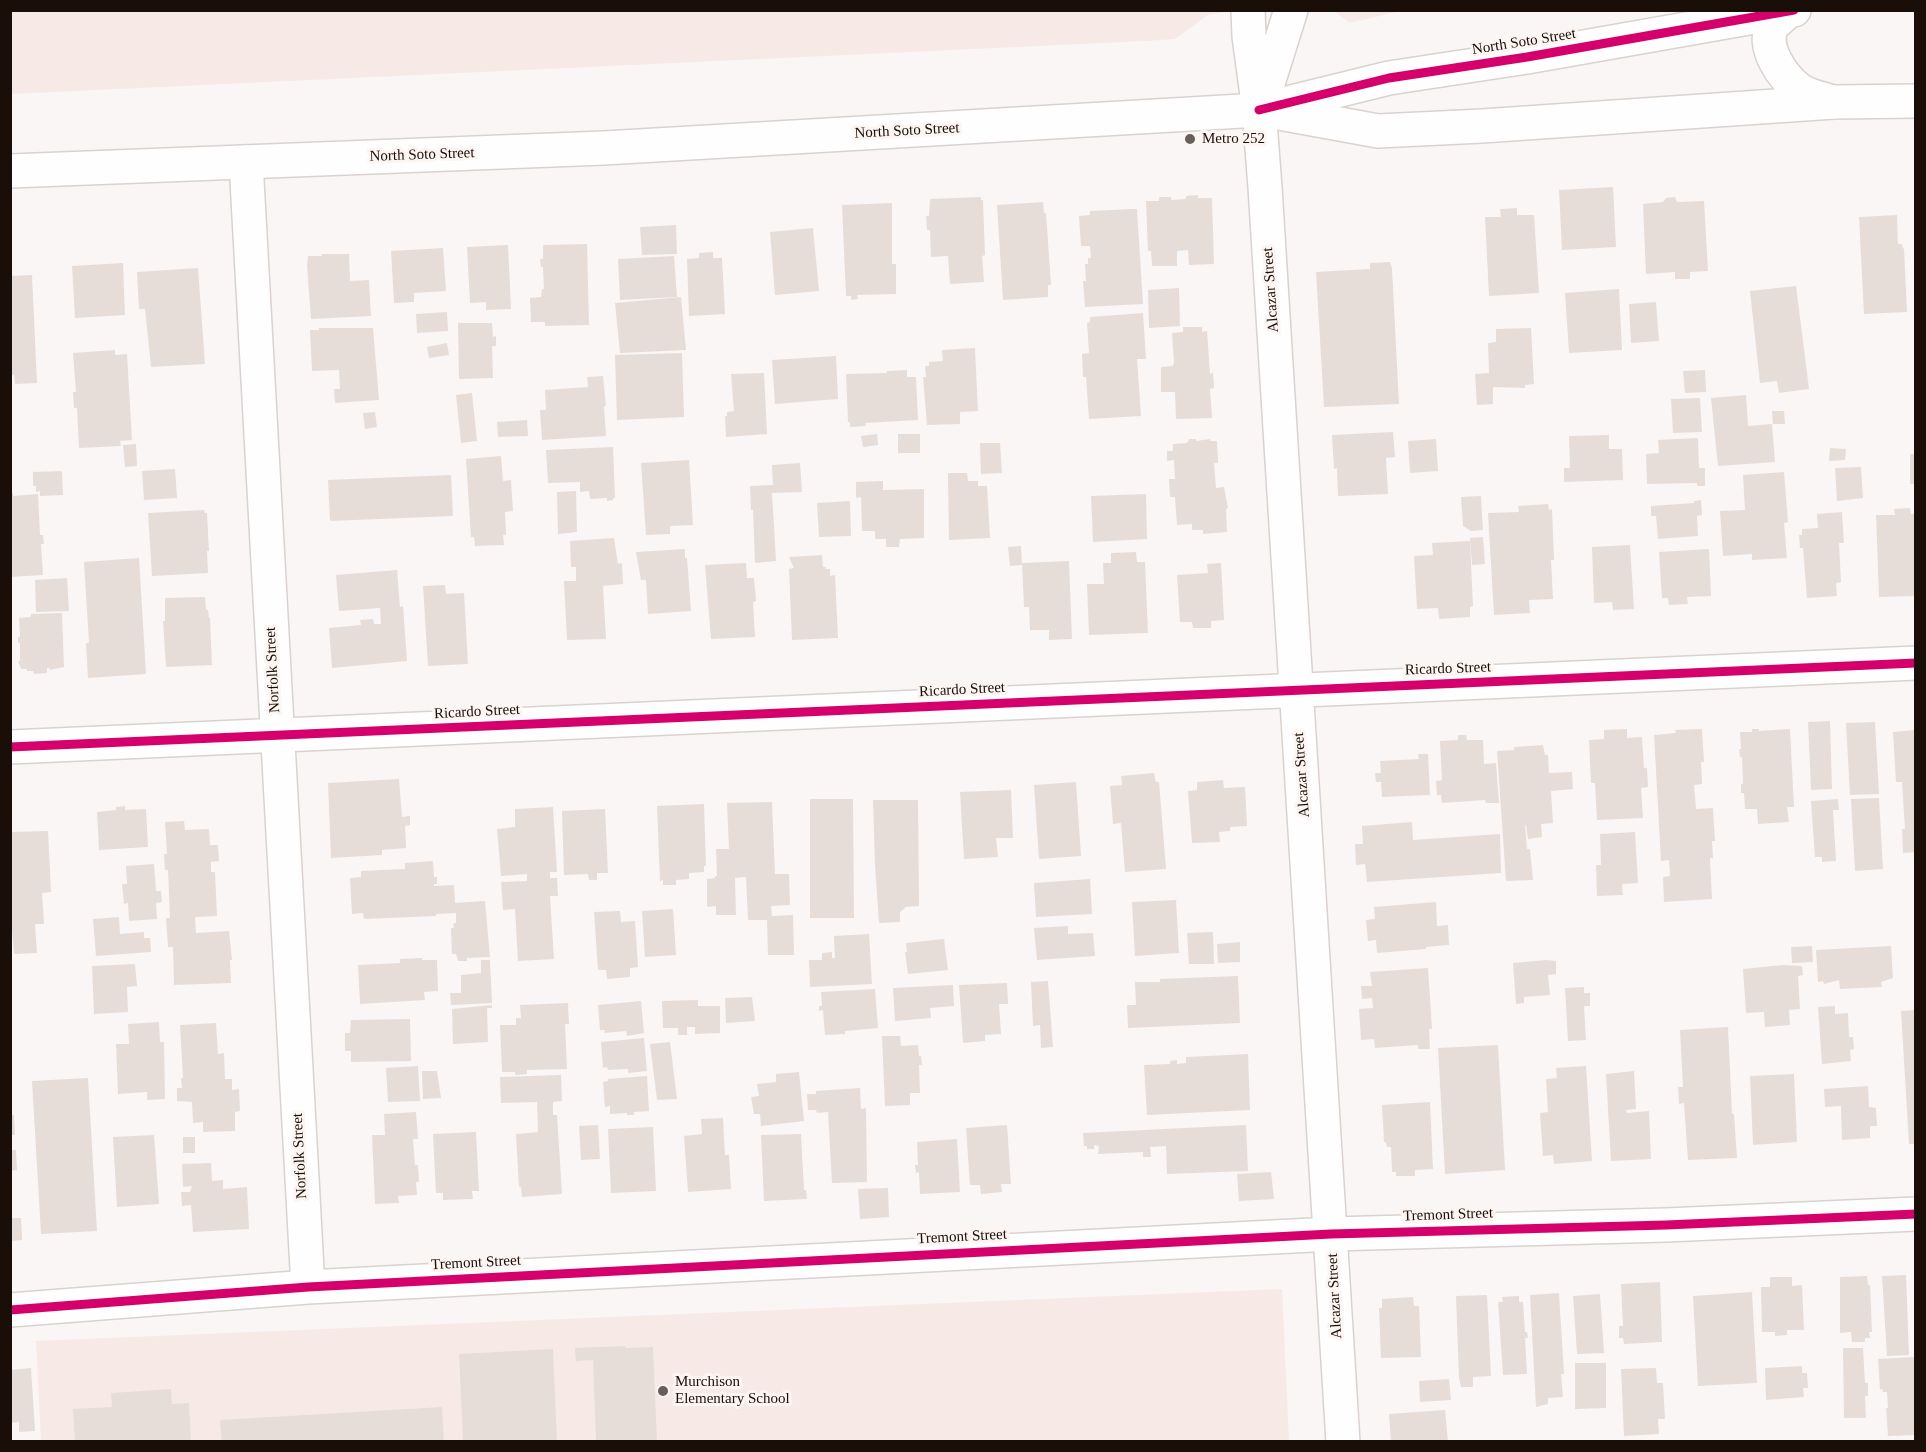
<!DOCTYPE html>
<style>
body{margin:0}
#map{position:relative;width:1926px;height:1452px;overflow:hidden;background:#faf6f5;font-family:Georgia,serif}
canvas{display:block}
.frame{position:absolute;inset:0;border:12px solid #1a0e09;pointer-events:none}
</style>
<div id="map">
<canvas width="1926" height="1452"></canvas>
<div class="frame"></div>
</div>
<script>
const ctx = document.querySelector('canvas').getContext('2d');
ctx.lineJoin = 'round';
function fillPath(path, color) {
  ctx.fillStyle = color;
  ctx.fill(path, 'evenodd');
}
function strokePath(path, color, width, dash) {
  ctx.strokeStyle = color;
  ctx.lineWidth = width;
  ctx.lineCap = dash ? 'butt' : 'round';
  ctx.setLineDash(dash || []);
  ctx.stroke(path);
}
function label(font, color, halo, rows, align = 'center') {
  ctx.font = font + ' Georgia,serif';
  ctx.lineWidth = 6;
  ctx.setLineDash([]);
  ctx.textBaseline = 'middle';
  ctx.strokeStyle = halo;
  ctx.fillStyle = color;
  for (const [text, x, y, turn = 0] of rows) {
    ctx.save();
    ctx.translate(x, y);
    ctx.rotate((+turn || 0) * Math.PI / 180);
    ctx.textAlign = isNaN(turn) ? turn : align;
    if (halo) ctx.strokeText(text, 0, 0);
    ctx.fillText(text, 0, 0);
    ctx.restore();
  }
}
fillPath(new Path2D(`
 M10 11 11 10 1231 11 1208 15 1175 39 1146 41 11 94Z
 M1334 11H1400L1350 23Z
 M1282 1289 1289 1441H41L36 1341Z`), '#f7eae6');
fillPath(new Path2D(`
 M1613 187 1616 247 1562 250 1559 190Z
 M1198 195V198H1212L1214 264 1189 265 1188 250 1177 251V266H1152L1151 251H1148L1146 201H1159V197H1171V200L1186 199V196Z
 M981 197V200H983L985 255 982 256 984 282 950 284 948 256 931 257 930 230H927L926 216H929L930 199Z
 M1675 197 1677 202 1704 201 1708 271 1690 272V279H1675V272L1646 274 1643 204 1663 202 1666 198Z
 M1043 202 1044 213H1046L1051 285H1048V297L1003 300 997 205Z
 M892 203V264H896V294L857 295 858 299 851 300V296H846L842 205Z
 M1517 208V215H1534L1539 293 1489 296 1485 217H1501L1500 209Z
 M1132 209H1137L1143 304 1085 307 1083 281H1086L1085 264H1088V258H1091L1090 246H1081L1079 216 1090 215V211Z
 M1897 215 1898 244H1902L1903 249 1904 248 1907 312 1864 314 1859 217Z
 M676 225 677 254 642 255 640 227Z
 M813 228 819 291 775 295 770 232Z
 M587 244 589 325 545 326V322H531L530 298 541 297 542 289H544L543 267H541L540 259H543V245Z
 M508 245 511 309 486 310V302L470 303 467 247Z
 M443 248 446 291 414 293V302L394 303 391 251Z
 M713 252V258H722L725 314 689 316 687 259 699 258V253Z
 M322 254H349L350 281 369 280 371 316 311 319 307 265 308 256H322Z
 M674 256 677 297 620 300 618 259Z
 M1390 262 1392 268 1399 404 1324 407 1316 272 1370 269V263Z
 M123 263 125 315 75 318 72 266Z
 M198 268 205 364 151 367 145 309H139L137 272Z
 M32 275 37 383 15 384 14 375H10V276Z
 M1796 286 1809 389 1779 393 1777 381 1760 383 1750 291Z
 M1179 288 1180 326 1149 328 1148 290Z
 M1619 289 1622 350 1569 353 1565 293Z
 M681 297 686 350 620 353 615 303Z
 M1656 302 1659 341 1631 343 1629 304Z
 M447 312 448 331 417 333 416 314Z
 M1143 313 1146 359H1137L1141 416 1089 419 1086 377H1083L1082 354 1089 353 1087 323 1090 322V317Z
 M458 323H492L493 337 496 336V346H492L493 378 459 379Z
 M1183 327H1202V332L1207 331 1210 374 1213 373 1214 388 1210 389 1212 418 1176 419 1175 392H1161V367L1173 366 1174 362 1172 333 1183 332Z
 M319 328H373L379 400 335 403 334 389H340L339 370 312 371 310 330H319Z
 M1531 328 1534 384 1525 385V388L1493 387V404L1477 405 1475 374 1489 373 1488 343 1496 342V329Z
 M447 343 449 355 429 358 427 347Z
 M975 348 978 411 960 412V424L927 425 923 377H926L925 366H929V362L943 361 942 350Z
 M115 350V355L127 354 132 440 120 441 121 446 79 448 77 408H74L73 392H76L73 353Z
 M682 353 684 417 617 420 615 355Z
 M836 356 838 399 775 404 772 360Z
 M907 370V377H916L918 420 865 423 866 426 850 427V422H848L846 374 887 373V371Z
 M1705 370 1706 392 1685 393 1683 371Z
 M764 373 767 434 726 437 725 416H727V412L734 411 731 374Z
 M603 376 606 406H604L606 436 542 440 540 410H546L545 390 588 387 587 377Z
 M472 393 477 441 461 443 456 395Z
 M1746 395 1748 426 1772 424 1775 462 1718 466 1711 398Z
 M1700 398 1702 432 1673 433 1671 399Z
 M1772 411H1784L1785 424H1773Z
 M375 412 377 427 365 429 363 413Z
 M527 420 528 436 498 437 497 422Z
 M1393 432 1395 457 1386 458 1388 494 1338 496 1337 468 1334 469 1332 435Z
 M877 434 878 445 863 447 861 436Z
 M898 434H920V453H898Z
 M1609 435V449H1622L1623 480 1564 482V468H1570L1569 436Z
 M1698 438 1699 468H1705V486H1697V483L1647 484 1646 454 1659 453 1658 440Z
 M1189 439H1196V441L1210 439V441H1217L1218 463H1214L1216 488 1224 487 1228 508 1226 509 1227 532 1203 534V530H1192V524L1177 525 1175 497H1170L1169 479H1175L1174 460 1167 461V451H1173V444L1187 443Z
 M1436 439 1438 471 1410 473 1408 441Z
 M980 443H1000L1002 473 981 474Z
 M136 444 137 466 125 467 123 445Z
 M613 447 615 498H613V500L607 501V498L590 499 589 491 580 492V482L548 483 546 450Z
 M1830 448 1846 449 1845 460 1829 461Z
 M1910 454H1916V484H1910Z
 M501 456 503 481 511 480 513 511 505 512 506 535H503L504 545 475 546 474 537H471L466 459Z
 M689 460 693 525 670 526V534L646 535 641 463Z
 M800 463 802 492 772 493 776 561 755 563 753 510H751L750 486 773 485 772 465Z
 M1861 467 1863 498 1837 501 1835 468Z
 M175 469 177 498 144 500 142 471Z
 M62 471 63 495 40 496V491L36 492V486H33V472Z
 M1784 472 1788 522 1784 523 1787 558 1752 560V554L1723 556 1720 511 1745 510 1743 475Z
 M948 473H967L968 481H978V486H987L990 538 949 540Z
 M451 475 453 516 330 521 328 480Z
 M883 481V490L924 489V538L900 539 899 547H886V539H875V531H862L861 497 856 498V482Z
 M576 491 577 532 558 534 557 492Z
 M10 493H13V496L38 494 40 535H43L44 544H41L43 575 10 577Z
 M1146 494 1147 539 1093 542 1091 496Z
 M1481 496 1483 530 1471 531 1463 526 1461 497Z
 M1701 500 1702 515 1697 516 1698 536 1658 539 1656 516H1651V506L1694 503V501Z
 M850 501 851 536 819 537 817 503Z
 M1548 504 1549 510 1552 509 1554 560H1551L1553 599 1529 600 1530 613 1494 615 1488 513 1519 512 1518 506Z
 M1910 508 1911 514 1916 513V596L1879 597 1876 515H1895L1894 509Z
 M204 510 205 513H207L209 551H207L208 573 152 576 148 513Z
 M1842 512 1844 543H1839L1841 582 1836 583 1837 596 1807 598 1803 548H1800L1799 535H1802V529L1818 528 1817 514Z
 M1483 537 1485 564 1472 565 1470 538Z
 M614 538 618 564 622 563 623 584 603 586 606 639 567 640 564 581H576V567H571L570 541Z
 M1470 541 1473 606 1470 607V617L1439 619 1438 608 1417 609 1414 556 1433 555 1432 543Z
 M1630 545 1634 609 1613 610 1612 602 1594 603 1592 547Z
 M1021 546 1022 565 1010 566 1008 547Z
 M685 549V558H687L691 611 648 614 646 580H641L636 552Z
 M1709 549 1711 596 1687 597 1688 604 1669 605 1668 598H1662L1659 552Z
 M1136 552 1137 562H1145L1148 633 1089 635 1087 584H1104L1103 563H1111V553Z
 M822 555 823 567H826L825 569H830V576L835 575 838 638 792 640 789 569 794 568 789 557Z
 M139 558 146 674 88 678 86 643H89L84 562Z
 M1069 561 1072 639 1049 640V630H1030L1029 607H1024L1022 563Z
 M746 563 747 578H754L756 601 753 602 755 637 711 639 705 565Z
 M1221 563 1224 620 1211 621V628H1193L1192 622H1180L1177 575 1208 573 1207 564Z
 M397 570 400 607 403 606 407 661 332 668 329 628 361 625 360 620 373 619 374 624H381L380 608 339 611 336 575Z
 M67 578 69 611 36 612 35 580Z
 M445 585 446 594 464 593 468 664 428 666 423 586Z
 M205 597 206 610H208L209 618H210L212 665 166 667 163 621H165V598Z
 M62 613 64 667 49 670 50 668H47V673L34 674 33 671H27V669H21L18 661H20V643H18V637H20L19 618 31 617V614Z
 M1830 721 1832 789 1811 790 1808 722Z
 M1875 722 1879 794 1850 795 1846 723Z
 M1627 729V738L1642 737 1644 768H1647L1648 787 1641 788 1643 818 1597 820 1595 783H1591L1589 740 1604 739V730Z
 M1702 729 1704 762H1701L1702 784 1694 785 1696 809 1713 808 1715 841H1712L1713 858H1710L1712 899 1664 902 1663 877 1670 876 1669 860 1661 861 1654 735 1676 733 1675 730Z
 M1752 729H1759V731L1790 729 1794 807H1787L1789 822 1758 824 1757 809H1745L1744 793H1741V784H1743L1742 757H1740L1739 749H1741L1740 732H1752Z
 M1916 730V852L1903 853 1902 829H1905L1902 782H1896L1893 732Z
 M1458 735H1466L1467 740H1483L1484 764 1496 763 1499 803H1486L1485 800 1442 803 1441 795H1437L1436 781 1442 780 1440 741 1458 740Z
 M1543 745 1545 755H1548L1549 773 1572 772 1573 789 1551 791 1553 823 1541 824 1542 837 1528 839 1526 825H1525L1527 849H1530L1533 880 1506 881 1497 751 1514 750V747Z
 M1418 754H1428L1430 795 1382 797 1381 782H1376L1375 773H1381L1380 761 1419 759Z
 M1154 773 1156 782H1159L1166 869 1125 872 1121 823 1113 824 1110 786 1122 785 1121 776Z
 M399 779 402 817 410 816V825L405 826 406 848 382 850V855L331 858 328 783Z
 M1223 780 1224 788 1245 787 1247 826 1230 827V831L1219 832 1220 842 1192 843 1188 791 1197 790V782Z
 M1076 782 1081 856 1039 859 1034 785Z
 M1011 790 1013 838H996L998 857 964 859 960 792Z
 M1879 798 1883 869 1855 871 1851 799Z
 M810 799H853L854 918H810Z
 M1838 799 1839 810H1833L1836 861 1822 862V857H1815L1811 801Z
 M873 800H918L919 906 906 907 900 912V922L879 923 875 865Z
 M772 802 775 874H789L790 905 771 906 772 916 793 915 794 955H768L767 920H748L746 877 735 878 736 915H716V906L707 907V879L715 878V876H717L716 849H729L727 803Z
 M704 804 706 866H704V872L689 873V879L676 880V885H663V880L660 881 657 806Z
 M125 806V810L146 809 148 847 99 850 97 812 116 810V807Z
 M553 807 557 872H550V878H557L558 896H550L554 959 518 961 515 909 503 910 501 882 527 881V874L501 876 497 829 515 827V809Z
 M605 809 608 873H597V880H589L588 874 564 875 562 811Z
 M184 821 185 830 209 829 210 845H218L219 861 211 862V872H215L217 916 195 917 196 933 229 931 232 960H230L231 983 174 985 173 947H168L166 918H170L168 870H165L164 854H167L165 822Z
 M1412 822 1413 840 1500 834 1501 873 1367 882 1365 864 1356 865 1355 844H1363L1362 826Z
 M48 831 51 892 42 893 44 924H35L37 953 14 954 10 904V832Z
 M1635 832 1638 883 1622 884 1623 895 1597 896 1596 865H1601L1600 834Z
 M433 861 434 877H437V884H434V886L454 885 455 903 485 901 490 957 467 958V961H458L456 954H452L451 928H454L453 924 456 923V913L436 914V916L364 919 363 913 352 914 350 878 361 877V871L405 869V863Z
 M154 864 156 891H161L162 902 156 903 157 919 129 921 128 903 124 904 122 884H127L126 866Z
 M1090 879 1092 914 1036 917 1034 883Z
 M1176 900 1179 953 1135 956 1132 902Z
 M1436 902 1437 926 1448 925 1449 945 1426 947V949L1377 953 1376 940 1368 941 1366 920 1375 919 1374 907Z
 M673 909 676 955 645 957 642 911Z
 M620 911 621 922 635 921 638 967 630 968V977L607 979 606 970H598L594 912Z
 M119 917 120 934 144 932V938H150L151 952 96 956 93 919Z
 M1068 926V934L1093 933 1095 956 1037 960 1034 928Z
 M1213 932 1214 964H1189L1187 933Z
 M869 934 872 984 810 987 809 960H822V953L832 952V958H835L834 936Z
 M944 939 948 970 908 974 905 952H907L906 943Z
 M1240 942V962L1218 963 1217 944Z
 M1812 946 1813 962 1792 963 1791 947Z
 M1891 946 1893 978 1881 982 1882 987 1840 989 1839 980 1824 984 1823 981 1818 982 1816 950Z
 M422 958V960H437L438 991 424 992 425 1000 360 1004 358 965 400 963V959Z
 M481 960H490L492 1003 451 1005 450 993H461V975L481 973Z
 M1546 960 1556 961V974L1548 975 1550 995 1524 997V1003L1516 1004 1513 963Z
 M135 964 137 986 127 987 128 1012 94 1014 92 966Z
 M1783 965 1802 966 1803 975 1798 976 1800 1009 1789 1010 1790 1025 1765 1027 1764 1012 1746 1013 1743 969Z
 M1428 968 1432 1029H1429L1430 1049H1418V1045L1375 1048 1374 1039 1361 1040 1359 1009 1373 1008 1372 998 1362 999 1361 986H1372L1370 972Z
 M1238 976 1240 1023 1128 1028 1127 1005H1136L1135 982H1160V979Z
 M1048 981 1053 1047 1041 1048 1040 1025 1033 1026 1031 982Z
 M1007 983 1008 1004H999L1001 1034 985 1035V1041L963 1043 959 985Z
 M953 985 954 1006 930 1008 931 1018 895 1021 893 988Z
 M1584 987V993H1590V1006H1584L1586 1040 1568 1041 1565 988Z
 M875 989 878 1028 845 1031V1034L825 1035 823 1010 819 1011V1006H822L821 992Z
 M752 997 755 1021 726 1023 725 998Z
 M698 1000V1006H720V1033L695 1034V1027H687V1035H678V1028H663L662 1001Z
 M641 1001 644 1033 627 1036 626 1031 604 1033 605 1030H600L598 1005Z
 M568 1003 569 1024H565L567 1069 527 1070V1074L515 1075V1072H502L500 1025H516V1018H521L520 1005Z
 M492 1005V1008H487L488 1042 453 1044 452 1009Z
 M1835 1006V1014L1848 1013 1849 1037H1853L1854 1049 1850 1050 1851 1061 1822 1064 1818 1007Z
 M1916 1010V1144H1909L1901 1011Z
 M410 1019 411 1061 351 1062V1051H345V1033H350L351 1020Z
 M159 1022 160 1042H164L165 1099 147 1100V1092L118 1094 116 1044H129L128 1024Z
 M216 1023 218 1054 224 1053 225 1079H232V1090L239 1089 240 1111 235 1112V1131L203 1132V1122L193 1123 192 1102 177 1101V1088H182L181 1078H183L180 1025Z
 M1728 1027 1732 1114H1734L1737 1158 1688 1160 1684 1103 1679 1104 1678 1087H1683L1680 1030Z
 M882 1036H900L901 1046 918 1045 919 1056H921L922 1065H919L920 1093H910V1105L885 1106Z
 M644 1038 647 1071 628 1073V1069L608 1070 607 1067 603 1068 601 1042Z
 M670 1042 677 1099 657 1100 650 1044Z
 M1498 1045 1505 1170 1445 1174 1438 1048Z
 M1248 1054 1250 1110 1147 1115 1144 1065 1170 1064V1061L1177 1060V1064L1186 1063V1057Z
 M418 1066 420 1101 388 1102 386 1068Z
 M1586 1066 1592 1161 1554 1164 1553 1155 1543 1156 1540 1113 1548 1112 1546 1079 1557 1078 1556 1068Z
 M422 1071H437L441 1098 423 1099Z
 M1634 1071 1636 1109 1626 1110 1627 1113 1649 1111 1651 1159 1611 1161 1606 1074Z
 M799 1072 804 1121 761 1126 760 1114H754L751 1097 759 1096 757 1084 776 1082V1074Z
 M1794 1074 1797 1142 1753 1145 1750 1076Z
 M561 1075 562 1101 553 1102V1115H557L562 1194 522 1197 521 1187H519L516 1134 538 1132 537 1102 501 1103 500 1077Z
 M647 1076 649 1111 634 1112V1115H627V1113L610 1114V1106L605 1107 603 1082 608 1081V1079Z
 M88 1078 97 1231 41 1234 32 1081Z
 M1868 1086 1869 1107 1876 1108 1877 1126H1870V1138L1842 1140 1841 1106 1825 1107 1824 1089Z
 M860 1088 861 1109 866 1108 867 1182 832 1183 828 1112 817 1113 816 1110H808L807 1094H816V1091Z
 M1430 1102 1433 1169 1415 1170V1176H1396V1172H1392L1391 1147H1387L1386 1142H1384L1382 1105Z
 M416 1112 418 1139H413L415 1165H418L419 1182H416L417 1195 398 1196 399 1203 375 1204 372 1135H385L384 1114Z
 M10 1115H14L15 1135H10Z
 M723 1118 725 1155H729L731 1189 688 1192 684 1136 702 1134 701 1119Z
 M598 1125 600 1159 581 1160 579 1126Z
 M1007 1125 1011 1184H1001L1002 1192 981 1194 980 1185H970L966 1128Z
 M1246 1125 1248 1171 1167 1174 1166 1146 1150 1147 1151 1157H1143V1152L1098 1154 1099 1146 1094 1145V1149H1087V1146H1084L1083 1133Z
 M653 1127 656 1191 611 1193 608 1129Z
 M476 1132 479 1191H472L473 1199 443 1200V1193H436L433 1134Z
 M801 1134 804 1190H806L807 1199 764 1201 761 1135Z
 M154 1135 159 1204 117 1207 113 1137Z
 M183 1137H195V1153H183Z
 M957 1139 960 1192 920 1194 919 1172 916 1173 915 1165H918L917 1142Z
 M10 1150H16L17 1170 10 1171Z
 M211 1163 212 1181 223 1180V1189L247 1187 249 1229 193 1232 191 1205 182 1206 181 1192H190L192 1186 183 1187 182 1164Z
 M1271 1172 1274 1199 1239 1201 1237 1174Z
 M888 1188 889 1217 860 1219 858 1189Z
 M10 1218H21L22 1240 10 1241Z
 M1906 1275 1909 1355 1887 1356 1882 1276Z
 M1867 1276 1868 1285H1870L1872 1332H1869L1870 1338H1865V1342H1852L1851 1332 1840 1333V1277Z
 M1770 1277H1792V1286L1802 1285 1804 1330H1787V1335L1775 1336V1332H1762L1761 1287H1770Z
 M1660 1282 1662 1342 1624 1344 1623 1338H1619V1326H1623L1621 1284Z
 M1752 1292 1757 1383 1698 1386 1693 1296Z
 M1559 1293 1564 1374H1561L1563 1397 1548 1398V1404L1536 1407 1530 1295Z
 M1600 1294 1604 1353 1577 1354 1573 1296Z
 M1487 1295 1491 1376 1473 1377V1387H1461L1459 1378 1456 1296Z
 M1519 1296V1302H1523L1525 1332H1527L1528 1338H1525L1527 1374 1503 1375 1498 1302H1503L1502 1297Z
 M1413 1297 1414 1306H1419L1421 1357 1381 1358 1379 1308H1382V1299Z
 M625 1346V1348L653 1347 657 1442H596L593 1360 576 1361 575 1348Z
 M1843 1348H1863L1865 1383H1868V1396H1865L1866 1418H1844Z
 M553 1349 557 1442H463L459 1354Z
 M1914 1357 1916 1435 1888 1436 1886 1408H1888L1887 1392H1883V1390L1880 1389 1878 1359Z
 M1575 1363H1606V1408L1575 1409Z
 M1802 1366V1373H1807L1808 1388H1803L1804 1397 1766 1400 1765 1368Z
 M31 1368 35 1431 19 1432V1422L10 1423V1370Z
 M1656 1368 1657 1383H1663L1665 1419H1658L1659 1434 1624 1436 1621 1369Z
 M1449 1379 1451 1400 1420 1402 1419 1381Z
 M171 1389 172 1404 189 1403 191 1442H75L73 1409 112 1407 111 1393Z
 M442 1407 444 1442H222L220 1420Z
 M1445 1410 1448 1442H1391L1389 1414Z`), '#e6ddd9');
const street = new Path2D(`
 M246 162 308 1287
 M10 747 1916 663
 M10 1310 308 1287 1331 1234 1666 1225 1916 1214`);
const secondary = new Path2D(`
 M1248 10 1249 36 1259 110 1265 187 1343 1442
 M1263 99 1291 10
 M1834 102 1916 101`);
const primary = new Path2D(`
 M1787 12C1783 16 1777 21 1773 25 1760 45 1783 79 1800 90 1809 96 1820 98 1830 101
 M1268 111 1378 131 1482 126 1834 102
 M10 171 604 148 1259 110 1389 78 1527 57 1794 10`);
strokePath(street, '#dad2ce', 36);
strokePath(secondary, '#dad2ce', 36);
strokePath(primary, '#dad2ce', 36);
strokePath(street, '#fefefe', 33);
strokePath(secondary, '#fefefe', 33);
strokePath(primary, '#fefefe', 33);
strokePath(new Path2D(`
 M1259 110 1389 78 1527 57 1794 10
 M10 747 1916 663
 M10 1310 308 1287 1331 1234 1666 1225 1916 1214`), '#d6006c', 9);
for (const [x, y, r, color] of [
 [1190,139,6,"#685f5c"],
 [663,1391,6,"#685f5c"]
]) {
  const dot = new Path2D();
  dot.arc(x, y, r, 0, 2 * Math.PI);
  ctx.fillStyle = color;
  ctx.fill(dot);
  strokePath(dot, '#fdf5f2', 2);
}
label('15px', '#1a0e09', '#fdf5f2', [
 ["North Soto Street",1524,42,-9],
 ["North Soto Street",907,131,-3],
 ["North Soto Street",422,155,-2],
 ["Alcazar Street",1271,290,-94],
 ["Ricardo Street",1448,669,-2],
 ["Norfolk Street",273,670,-93],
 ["Ricardo Street",962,690,-3],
 ["Ricardo Street",477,712,-3],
 ["Alcazar Street",1302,775,-94],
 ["Norfolk Street",300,1156,-93],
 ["Tremont Street",1448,1215,-2],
 ["Tremont Street",962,1237,-3],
 ["Tremont Street",476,1263,-3],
 ["Alcazar Street",1335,1296,-93]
]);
label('15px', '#1a0e09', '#fdf5f2', [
 ["Metro 252",1202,139],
 ["Murchison",675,1382],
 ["Elementary School",675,1399]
], 'left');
</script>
